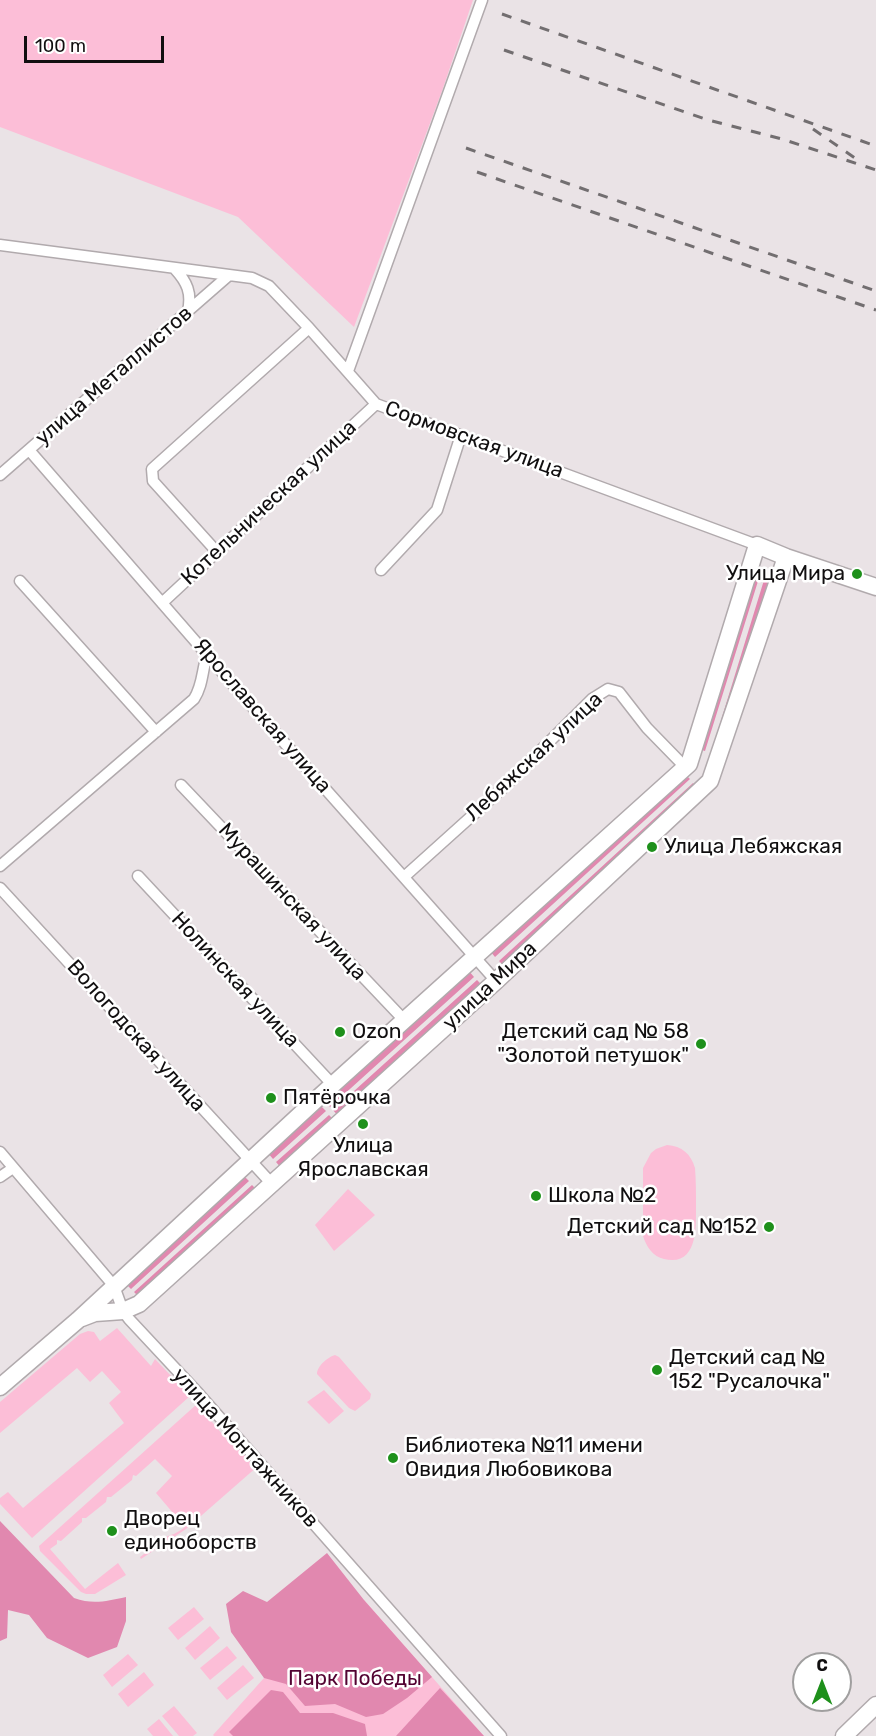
<!DOCTYPE html>
<meta charset="utf-8">
<style>
body{margin:0}
#map{position:relative;width:876px;height:1736px;overflow:hidden;background:#eae3e6;font-family:Rubik,sans-serif}
canvas{display:block}
.north{position:absolute;left:792px;top:1652px;width:60px;height:60px;box-sizing:border-box;background:#fff;border:2px solid #a09f9f;border-radius:50%;rotate:0deg;font-size:16px;font-weight:700;line-height:24px;text-align:center;color:#110f10}
.north::after{content:'';display:block;margin:auto;width:21px;height:27px;background:#1e901b;clip-path:polygon(50% 0,100% 100%,50% 72%,0 100%)}
.scale{position:absolute;left:24px;top:36px;width:140px;height:27px;box-sizing:border-box;border:3px solid #110f10;border-top:0;padding-left:8px;font-size:18px;line-height:21px;white-space:nowrap;color:#110f10;-webkit-text-stroke:4px #fff;paint-order:stroke}
</style>
<div id="map">
<canvas width="876" height="1736"></canvas>
<div class="north">С</div>
<div class="scale">100 m</div>
</div>
<script>
const ctx = document.querySelector('canvas').getContext('2d');
ctx.lineJoin = 'round';
function fillPath(path, color) {
  ctx.fillStyle = color;
  ctx.fill(path, 'evenodd');
}
function strokePath(path, color, width, dash) {
  ctx.strokeStyle = color;
  ctx.lineWidth = width;
  ctx.lineCap = dash ? 'butt' : 'round';
  ctx.setLineDash(dash || []);
  ctx.stroke(path);
}
function label(font, color, halo, rows, align = 'center') {
  ctx.font = font + ' Rubik,sans-serif';
  ctx.lineWidth = 5;
  ctx.setLineDash([]);
  ctx.textBaseline = 'middle';
  ctx.strokeStyle = halo;
  ctx.fillStyle = color;
  for (const [text, x, y, turn = 0] of rows) {
    ctx.save();
    ctx.translate(x, y);
    ctx.rotate((+turn || 0) * Math.PI / 180);
    ctx.textAlign = isNaN(turn) ? turn : align;
    if (halo) ctx.strokeText(text, 0, 0);
    ctx.fillText(text, 0, 0);
    ctx.restore();
  }
}
fillPath(new Path2D(`
 M0 0H473L442 91 354 327 238 217 0 127Z
 M667 1145C682 1146 691 1154 695 1168 696 1181 696 1193 696 1206 696 1227 698 1267 664 1259 653 1257 646 1246 643 1236V1168L651 1153 656 1149Z
 M348 1189 375 1215 334 1251 315 1225Z
 M117 1328 151 1366 155 1359 190 1396 32 1538 0 1504V1498L8 1492 23 1508 124 1423 109 1403 121 1392 102 1371 90 1382 77 1368 0 1433V1402L80 1334 88 1331 94 1332 100 1341Z
 M335 1355 339 1357 371 1394 370 1399 355 1411 349 1408 317 1374C317 1366 328 1357 335 1355Z
 M324 1390 344 1411 329 1424 307 1402Z
 M197 1404 228 1441 258 1466 186 1529 141 1559 140 1557C146 1553 159 1540 163 1538 171 1535 178 1533 185 1527L156 1493 172 1476 155 1459 136 1476 133 1475 132 1480 111 1497H107L106 1502 86 1518H82V1522L61 1541 57 1540V1544L50 1549 85 1589 118 1563 126 1575 95 1594H86L81 1592 40 1551 39 1546Z
 M364 1600 484 1736H214L213 1735 264 1678Z
 M194 1607 204 1619 178 1640 168 1628Z
 M210 1626 220 1638 195 1660 185 1648Z
 M227 1646 237 1658 210 1680 200 1668Z
 M128 1654 138 1665 112 1687 103 1675Z
 M243 1665 254 1678 227 1700 217 1688Z
 M144 1672 154 1685 128 1707 118 1694Z
 M174 1706 197 1733 193 1736H179L162 1716Z
 M159 1719 173 1736H153L147 1729Z`), '#fcbed7');
fillPath(new Path2D(`
 M752 576 759 578 705 751 698 749Z
 M764 580 771 582 716 755 711 753Z
 M685 774 690 779 495 957 490 951Z
 M693 783 697 787 504 966 499 961Z
 M469 971 474 977 330 1107 325 1101Z
 M477 980 483 986 339 1117 333 1110Z
 M320 1105 326 1111 273 1159 267 1152Z
 M329 1115 335 1121 282 1169 276 1162Z
 M243 1175 249 1181 131 1289 126 1284Z
 M252 1185 257 1190 140 1298 134 1292Z
 M0 1521 74 1598C93 1605 107 1601 126 1597V1621L117 1647 88 1658 47 1638 29 1615 8 1610 7 1638 0 1641Z
 M327 1553 364 1600 432 1677 407 1698 383 1714 366 1717 335 1704 305 1706 286 1684 264 1678 231 1632 226 1604 243 1591 267 1602Z
 M440 1688 484 1736H396Z
 M271 1690 283 1692 300 1713H333L365 1724 367 1736H233L229 1732Z`), '#e188af');
const street = new Path2D(`
 M0 245 252 278 269 286 309 328 376 404 757 545
 M175 269C187 282 192 293 188 311
 M348 371 482 0
 M29 450 249 703 496 981
 M0 475 228 276
 M217 552 153 481 152 469 309 328
 M381 570 437 510 461 435
 M20 581 156 732
 M162 603 376 404
 M181 785 404 1020
 M0 866 194 699C203 685 202 670 207 655
 M138 876 332 1084
 M404 877 504 787 592 699 608 689 619 692 647 728 686 768
 M0 888 272 1184
 M0 1152 114 1286 123 1311 129 1319 199 1394 501 1736
 M0 1177 13 1168`);
const secondary = new Path2D(`
 M82 1318 95 1313 123 1311 139 1304 496 981 710 781 786 557
 M0 1387 78 1320 318 1098 689 764 757 545 786 557 876 587
 M844 1736 876 1705`);
strokePath(street, '#b1aaad', 13);
strokePath(secondary, '#b1aaad', 19);
strokePath(street, '#fff', 10);
strokePath(secondary, '#fff', 16);
strokePath(new Path2D(`
 M502 14 876 146
 M504 50 708 120 782 139 876 170
 M813 129 855 158
 M466 148 876 291
 M477 172 876 310`), '#726e70', 3, [10, 10]);
for (const [x, y, r, color] of [
 [857,574,6,"#1e901b"],
 [652,847,6,"#1e901b"],
 [340,1032,6,"#1e901b"],
 [701,1044,6,"#1e901b"],
 [271,1098,6,"#1e901b"],
 [363,1124,6,"#1e901b"],
 [536,1196,6,"#1e901b"],
 [769,1227,6,"#1e901b"],
 [657,1370,6,"#1e901b"],
 [393,1458,6,"#1e901b"],
 [112,1531,6,"#1e901b"]
]) {
  const dot = new Path2D();
  dot.arc(x, y, r, 0, 2 * Math.PI);
  ctx.fillStyle = color;
  ctx.fill(dot);
  strokePath(dot, '#fff', 2);
}
label('21px', '#110f10', '#fff', [
 ["улица Металлистов",114,376,-41],
 ["Сормовская улица",474,440,20],
 ["Котельническая улица",269,503,-43],
 ["Ярославская улица",262,716,49],
 ["Лебяжская улица",534,757,-43],
 ["Мурашинская улица",292,902,47],
 ["Нолинская улица",235,980,47],
 ["улица Мира",490,986,-43],
 ["Вологодская улица",136,1036,48],
 ["улица Монтажников",245,1448,48]
]);
label('21px', '#110f10', '#fff', [
 ["Улица Мира",845,574,"right"],
 ["Улица Лебяжская",664,847],
 ["Ozon",352,1032],
 ["Детский сад № 58",689,1032,"right"],
 ["\"Золотой петушок\"",689,1056,"right"],
 ["Пятёрочка",283,1098],
 ["Улица",363,1146,"center"],
 ["Ярославская",363,1170,"center"],
 ["Школа №2",548,1196],
 ["Детский сад №152",757,1227,"right"],
 ["Детский сад №",669,1358],
 ["152 \"Русалочка\"",669,1382],
 ["Библиотека №11 имени",405,1446],
 ["Овидия Любовикова",405,1470],
 ["Дворец",124,1519],
 ["единоборств",124,1543]
], 'left');
label('21px', '#530332', '#fff', [
 ["Парк Победы",355,1679]
]);
</script>
